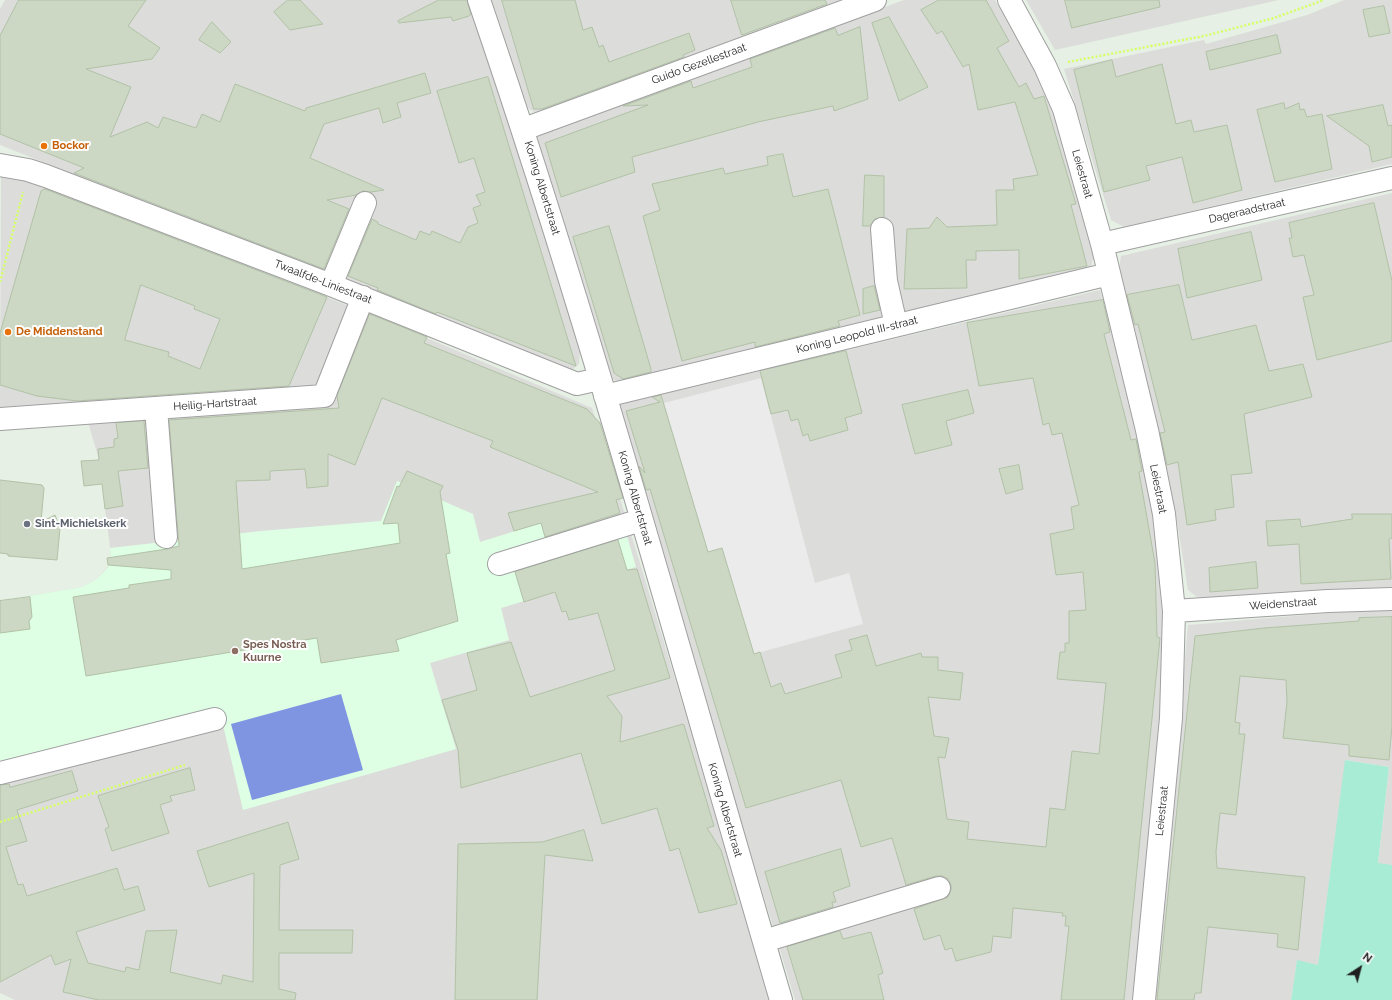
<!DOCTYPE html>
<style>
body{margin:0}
#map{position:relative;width:1392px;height:1000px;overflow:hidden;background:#e6f0e4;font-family:Raleway,sans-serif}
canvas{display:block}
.north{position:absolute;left:1340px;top:948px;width:40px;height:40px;-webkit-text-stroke:3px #fff;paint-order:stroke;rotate:36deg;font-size:11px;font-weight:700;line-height:16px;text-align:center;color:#1f1f1f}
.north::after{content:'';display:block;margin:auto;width:14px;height:18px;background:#1f1f1f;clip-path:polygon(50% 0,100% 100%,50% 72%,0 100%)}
</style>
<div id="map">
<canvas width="1392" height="1000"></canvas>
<div class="north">N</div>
</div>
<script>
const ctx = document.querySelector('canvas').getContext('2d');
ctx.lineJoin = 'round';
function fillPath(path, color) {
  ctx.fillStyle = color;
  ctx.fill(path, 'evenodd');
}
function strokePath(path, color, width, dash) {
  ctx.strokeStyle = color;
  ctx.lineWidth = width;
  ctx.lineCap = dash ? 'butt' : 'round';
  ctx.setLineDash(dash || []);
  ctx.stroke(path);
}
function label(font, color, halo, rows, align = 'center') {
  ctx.font = font + ' Raleway,sans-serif';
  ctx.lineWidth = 4;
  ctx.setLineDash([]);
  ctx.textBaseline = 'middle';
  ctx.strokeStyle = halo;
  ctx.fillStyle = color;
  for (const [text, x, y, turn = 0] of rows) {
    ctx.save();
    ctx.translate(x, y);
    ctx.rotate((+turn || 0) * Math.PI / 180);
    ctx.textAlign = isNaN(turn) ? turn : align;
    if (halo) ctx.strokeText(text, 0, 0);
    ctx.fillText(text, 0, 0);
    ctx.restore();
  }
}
fillPath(new Path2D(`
 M5 0H472L580 349 579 364 571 371 0 145V9Z
 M491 0H842L554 108 534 112 526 107 520 93Z
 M904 0H995L1052 100 1094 255 1090 270 623 382 608 379 536 136Z
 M1026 0H1279L1055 50Z
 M1344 0H1392V164L1124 227 1111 220 1064 69 1204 40 1206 44 1307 15Z
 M1 174 25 177 349 306 324 379 316 386 0 411Z
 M1392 193V587L1218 601 1197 597 1188 590 1175 509 1132 339 1119 269 1121 256Z
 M1100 290 1134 417 1161 557 1166 640 1159 743 1142 926 1132 1000H795L616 405Z
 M363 311 592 408 640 563 772 1000H15L0 993V601L82 587 97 579 108 566 111 555 99 460 88 422 329 400Z
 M1392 610V865L1378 864 1389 767 1346 760 1318 965 1297 961 1291 1000H1154L1188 625 1351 611Z`), '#dcdddb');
fillPath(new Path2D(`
 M397 481 473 514 480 542 541 523 546 541 622 519 636 567 501 608 509 640 430 663 456 749 243 810 223 725 0 781V601L82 587 97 579 108 567 111 555 110 548 261 531 381 521Z`), '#deffe4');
fillPath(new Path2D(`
 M1345 760 1389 767 1378 863 1392 865V1000H1291L1297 960 1318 965Z`), '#a8ecd6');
fillPath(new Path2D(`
 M341 694 363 770 252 800 231 724Z`), '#7f95e2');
fillPath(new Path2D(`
 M761 378 815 583 849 573 863 624 754 654 722 548 708 552 664 403Z`), '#ebebeb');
const building = new Path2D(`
 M19 0H146L128 26 160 48 152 59 86 69 131 87 110 137 147 122 158 128 163 117 196 128 202 114 220 122 235 84 305 111 306 108 425 73 431 93 397 103 401 117 383 123 379 108 324 124 310 158 384 190 371 192 363 191 356 195 327 200 349 209 324 269 74 173 84 168 0 134V36Z
 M288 0H300L323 24 290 30 274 12Z
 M439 0H467L471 14 469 16 453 21 451 17 399 23 398 21Z
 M502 0H575L583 30 592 27 599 47 603 45 609 62 689 33 695 50 683 55 684 57 542 109H534Z
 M731 0H825L827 4 742 35Z
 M939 0H986L1009 41 997 48 1019 87 1026 83 1034 99 1044 96 1076 204 1071 205 1087 266 1019 279V250L976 251V260H966L967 288 904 289 907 229 929 228 937 217 947 227 997 225 996 190H1014L1013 179 1038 175 1015 102 978 110 969 64 963 67 942 31 937 34 921 10Z
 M1065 0H1159L1160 7 1072 28Z
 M1384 6 1390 33 1369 37 1363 10Z
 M889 17 928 87 899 101 872 23Z
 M212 22 231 42 220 53 199 40Z
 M860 27 868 99 834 111 833 106 758 122 632 157 635 172 561 197 545 143 648 105 623 106 691 81 693 88 752 67 750 59 835 28 838 35Z
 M1277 35 1281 53 1210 70 1206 52Z
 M1112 60 1116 77 1162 64 1176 124 1191 120 1194 132 1227 125 1242 190 1193 203 1182 157 1146 166 1150 180 1104 192 1074 70Z
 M488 77 544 261 576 366 437 312 436 314 377 290 378 288 348 276 372 219 378 222V224L416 240 420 231 430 235 432 231 460 243 468 227 478 223 473 208 481 205 476 195 485 192 474 158 459 163 437 91Z
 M1284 103 1285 109 1299 103 1300 110 1304 109 1307 117 1322 114 1332 169 1275 182 1257 110Z
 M1383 105 1388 126 1392 125V157L1372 162 1369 146 1327 116Z
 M783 154 793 197 828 189 860 315 838 321 840 326 755 347V342L682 361 643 216 660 210 652 184 723 168 725 174 768 165 767 157Z
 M865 175 884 176V217L875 219 870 226H863Z
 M45 189 327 297 289 386 77 401 37 396 0 385V333L41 191ZM141 285 195 306 194 309 220 319 200 369 168 356 169 352 125 340Z
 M1374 203 1392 281V341L1317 360 1303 297 1314 295 1304 255 1293 257 1289 238H1292L1289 223Z
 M609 226 651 369V372L623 379 614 373 573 237Z
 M1251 232 1262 280 1187 298 1178 249Z
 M1179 285 1192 340 1256 325 1269 371 1303 364 1312 397 1244 414 1252 473 1231 475 1234 507 1215 510 1216 520 1187 525 1178 462 1167 465 1160 433 1165 432 1138 324 1135 325 1127 295Z
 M874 286 880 310 863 314V289Z
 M1103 300 1110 332 1104 334 1131 440 1136 439 1142 471 1139 472 1155 563 1157 637 1160 638 1124 1000H1061L1069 926H1065L1066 916H1062L1063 913 1013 908 1011 938 993 936 991 952 956 961 952 948 945 950 940 935 924 940 914 909 948 897 951 890V885L948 879 942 876H936L906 885 892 838 861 847 841 780 746 808 650 489 646 490 639 466 645 473 626 411 660 402 652 397 661 395 708 552 722 548 754 654 760 652 771 687 781 683 785 694 842 677 835 655 852 650 849 640 867 635 876 666 921 653 922 657H938V670L963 673 960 700 928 697 934 736 949 738 945 758 938 757 947 819 969 822 967 839 1046 847 1050 808 1065 810 1072 751 1099 754 1106 683 1057 679 1060 652H1065V643H1069V611L1086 610 1083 572 1056 575 1050 534 1074 529 1071 507 1079 505 1062 433 1052 435 1049 423 1043 425 1033 378 979 386 967 323Z
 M370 314 427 337 424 343 587 409 600 423 623 498 616 500 620 513 545 537 541 523 514 531 508 513 598 492 490 447 493 441 382 398 355 465 328 454V486L307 488 305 469 270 471V480L236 481 242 569 400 543 398 523 383 524 397 486 399 487 407 471 443 486 440 492 450 553 446 554 458 621 396 640 399 651 321 663 317 638 86 676 73 597 129 588V585L171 579V570L108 565 107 558 167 549 179 546 169 420 339 408 337 396Z
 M846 351 862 413 845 418 848 430 810 441 808 434 803 436 798 419 791 421 788 410 771 414 760 371Z
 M968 390 974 413 946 421 952 445 915 454 902 405Z
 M144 421 148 468 118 471 123 506 105 509 102 484 84 486 81 461 99 460 98 449 114 447V439L118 438 116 423Z
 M1019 465 1023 489 1006 494 999 469Z
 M0 480 42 485 44 488 41 522 55 515 60 528 57 560 8 556V554L0 553Z
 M1352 514H1392V538L1389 539 1391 579 1301 584 1299 544 1268 546 1266 521 1300 519 1301 527 1352 519Z
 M618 540 627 570 637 569 670 678 607 696 622 716 620 742 683 724 684 725 714 826 707 828 721 850 737 904 699 913 679 848 670 851 657 808 602 824 581 753 461 788 458 750 442 700 477 690 467 653 511 642 530 697 615 670 598 613 569 620 566 611 562 612 555 592 524 602 515 572Z
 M1256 562 1258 588 1210 592 1209 568Z
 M30 597 32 617 29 621 30 629 0 633V601Z
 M1392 617V726L1389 760 1349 756V745L1283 738 1287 702 1286 680 1240 676 1235 722 1240 723 1239 734H1245L1236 815 1220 813 1216 852 1217 868 1305 877 1298 950 1277 947 1278 934 1208 927 1201 993H1195L1194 1000H1157L1195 636 1264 628 1359 621V618Z
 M190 768 195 790 170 796 172 801 160 805 169 833 112 851 105 829 109 827 98 796Z
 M72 771 78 791 17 810 27 841 6 847 18 885 23 884 27 896 117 868 124 890 138 886 145 910 76 932 88 963 125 972 126 967 139 970 146 931 177 930 170 972 221 984 223 975 253 982 254 873 209 887 197 851 288 822 299 859 280 865 279 930H353L352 953H279V989L296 993 295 1000H99L63 992 71 959 55 965 51 955 0 982V785L9 784 10 787Z
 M584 830 593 861 545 855 537 1000H455L458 844 542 842Z
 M841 849 850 886 833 892 836 902H832L833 907 780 923 765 872Z
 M840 931 843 939 871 932 883 973 878 975 884 1000H803L787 947Z`);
fillPath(building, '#ccd7c4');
strokePath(building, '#b1c2a6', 1);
const minor = new Path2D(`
 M479 0C592 329 683 666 781 1000
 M1009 0 1045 66 1064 109 1102 244 1147 430 1164 514 1174 611 1171 718 1144 1000
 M524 129 875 0
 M0 165 28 170 46 176 331 285 577 384 599 379
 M882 229 886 281 896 325
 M1102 244 1392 178
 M331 285 365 203
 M605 396 1109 274
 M156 408 166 537
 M0 419 324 396 363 297
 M499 564 641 520
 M1174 611 1328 601 1392 599
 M0 773 215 719
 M764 941 939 888`);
strokePath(minor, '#a0a0a0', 24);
strokePath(new Path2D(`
 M1068 62 1204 36 1274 18 1324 0
 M0 282 23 192
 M0 822 185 765`), '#d6ff66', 2.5, [2, 2]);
strokePath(minor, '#fff', 22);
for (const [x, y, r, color] of [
 [44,146,4,"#e8710a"],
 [8,332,4,"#e8710a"],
 [27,524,4,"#6b7280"],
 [235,651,4,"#8d6e63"]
]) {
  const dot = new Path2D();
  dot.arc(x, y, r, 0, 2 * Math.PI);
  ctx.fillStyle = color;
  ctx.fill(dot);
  strokePath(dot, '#fff', 1.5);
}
label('11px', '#1f1f1f', '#fff', [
 ["Guido Gezellestraat",699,64,-20],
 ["Leiestraat",1082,174,74],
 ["Koning Albertstraat",542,188,73],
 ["Dageraadstraat",1247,211,-13],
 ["Twaalfde-Liniestraat",323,282,21],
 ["Koning Leopold III-straat",857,335,-14],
 ["Heilig-Hartstraat",215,404,-4],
 ["Leiestraat",1158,489,79],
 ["Koning Albertstraat",635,498,74],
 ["Weidenstraat",1283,604,-4],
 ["Koning Albertstraat",725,810,74],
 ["Leiestraat",1162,811,-84]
]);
label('bold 11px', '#c56008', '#fff', [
 ["Bockor",52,146],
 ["De Middenstand",16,332]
], 'left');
label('bold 11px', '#5b616d', '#fff', [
 ["Sint-Michielskerk",35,524]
], 'left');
label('bold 11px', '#785e54', '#fff', [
 ["Spes Nostra",243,645],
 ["Kuurne",243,658]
], 'left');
</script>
